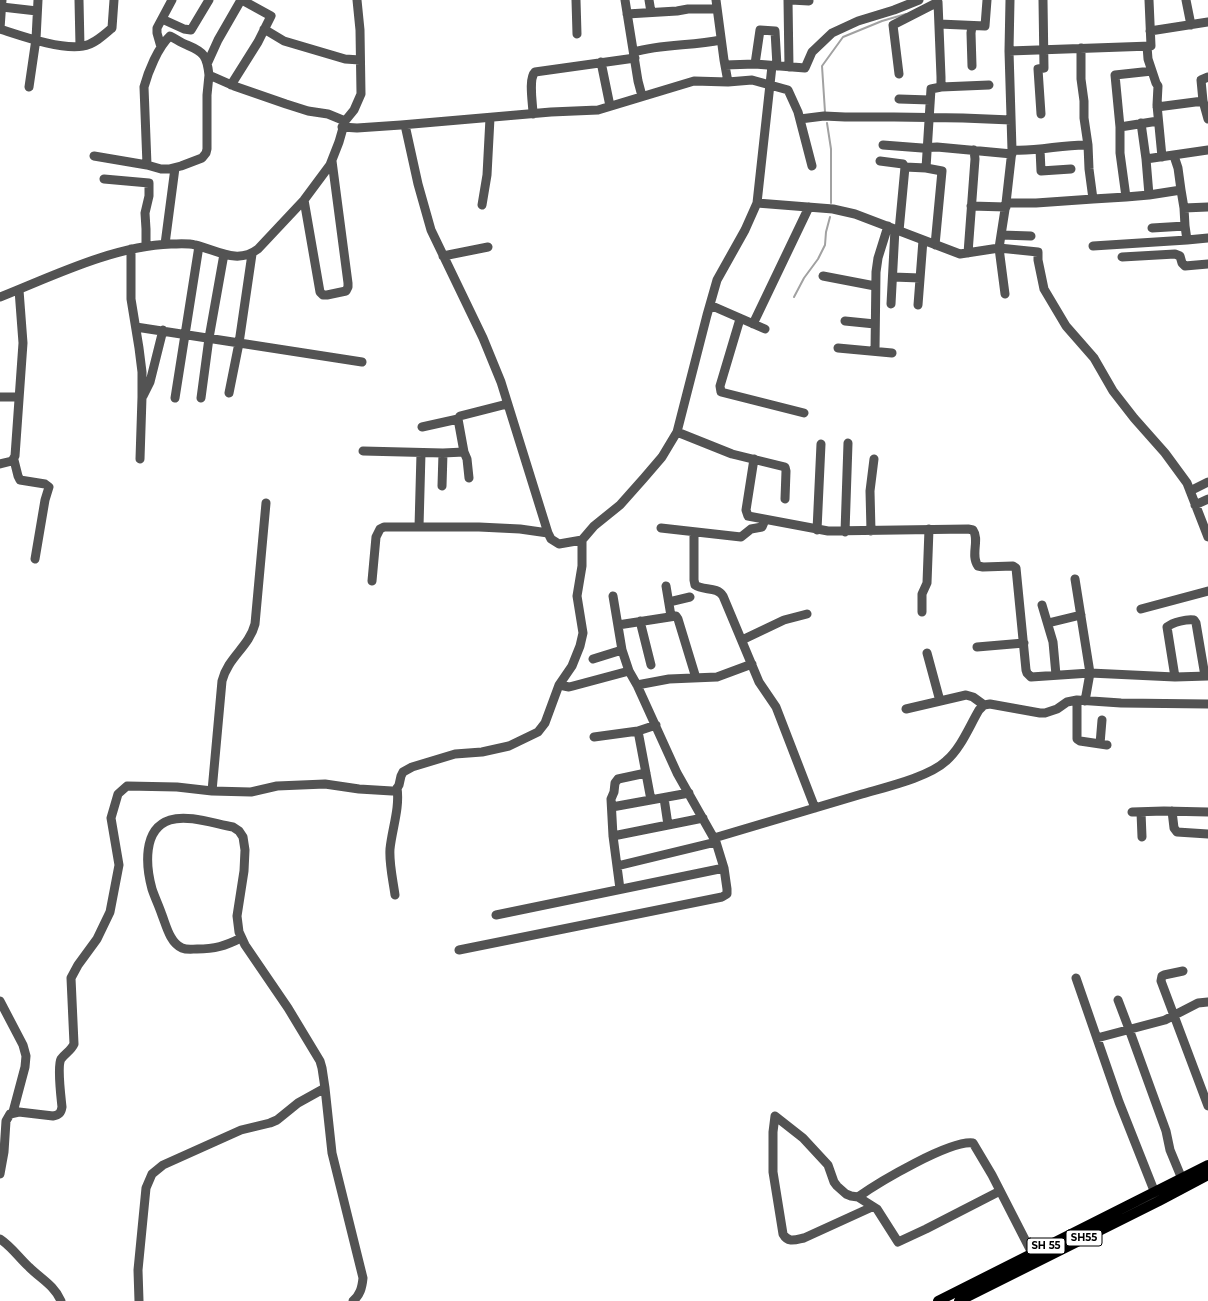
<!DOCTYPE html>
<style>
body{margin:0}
canvas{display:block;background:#fff}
</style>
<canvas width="1208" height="1301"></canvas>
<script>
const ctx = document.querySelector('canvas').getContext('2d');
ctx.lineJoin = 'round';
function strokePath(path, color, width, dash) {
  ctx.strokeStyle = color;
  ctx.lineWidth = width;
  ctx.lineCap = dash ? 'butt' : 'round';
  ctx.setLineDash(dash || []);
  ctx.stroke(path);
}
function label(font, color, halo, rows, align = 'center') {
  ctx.font = font + ' Montserrat,sans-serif';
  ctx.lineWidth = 3;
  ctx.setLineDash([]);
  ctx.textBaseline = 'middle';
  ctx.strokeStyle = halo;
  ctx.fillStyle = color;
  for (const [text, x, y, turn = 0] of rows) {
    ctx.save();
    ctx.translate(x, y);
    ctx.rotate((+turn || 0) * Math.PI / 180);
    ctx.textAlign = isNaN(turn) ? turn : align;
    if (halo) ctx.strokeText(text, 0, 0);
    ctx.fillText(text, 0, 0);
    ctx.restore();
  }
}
strokePath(new Path2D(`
 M825 112 822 66 843 37 882 21 906 14
 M827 123 831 149V203
 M794 297 804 278 818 259 825 245 826 232 830 217`), '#a1a1a1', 2);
strokePath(new Path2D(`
 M79 0 80 46
 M576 0 577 34
 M625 0 638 81 642 96
 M649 0 651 12
 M716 0 724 60 728 82
 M788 0 789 67
 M791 0 809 1
 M1010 0 1009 51 1012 150 1006 203 999 248 1038 252V260L1044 289 1066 326 1094 358 1113 391 1134 418 1165 453 1187 483 1208 537
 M1186 0 1191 25
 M2 7 37 11
 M627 14 677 11 688 9H717
 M162 19 184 29 191 30 209 0
 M939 24 985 26 987 0
 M972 26 971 33 972 66
 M0 29C22 36 61 50 83 46 93 45 104 35 112 28L114 0
 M0 29 2 0
 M264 29 284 41 345 59 360 60
 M1150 31 1208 22
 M1147 46 1148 59 1156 83 1158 86 1157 105 1162 157
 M161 47 157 33V28L172 0
 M1009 51 1151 46 1149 0
 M634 52C662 44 692 46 721 40
 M208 62 218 40 241 0
 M601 62 610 106
 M755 64 760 30 775 31 777 66
 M725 65 755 64 805 68 812 52 832 33 858 21 894 10 919 0
 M1152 71 1115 75 1120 127 1158 121
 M899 74 893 25 938 2 941 77V87
 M1208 77 1201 80 1203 101 1208 119
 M231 85 258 42 271 16 242 0
 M29 87 36 39 38 0
 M899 99 930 100
 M1157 107 1203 101
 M533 114C533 104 528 79 535 72L635 58
 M1041 114 1038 69 1044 68 1043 0
 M800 119 824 116 845 117H894L963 118 1011 120
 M1141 123 1146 159 1208 150
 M405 125 418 184 431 230 483 338 501 382 548 533 551 539 559 544 582 540
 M342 127 357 128 401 125 551 112 598 110 694 81 728 82 752 80 788 90 798 112 812 166
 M1120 127V153L1126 197 1149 195
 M883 145 922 148 937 147 1012 154
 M1040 149 1041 171 1071 169
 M1012 150C1038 152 1063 144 1088 145L1084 118V101L1081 79V48
 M94 156 147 165 161 169H169L181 166 202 158 206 153 207 149V95L209 75
 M1146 159 1149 195 1181 190 1178 168 1174 156
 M880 161 903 164 905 167 926 168
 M147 165 144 87C148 72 158 47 170 36 176 39 181 43 187 45 204 52 207 56 209 75L234 86 286 104 308 111 328 114 345 121
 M104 179 149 183V196L145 213 146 229V246
 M1181 190 1184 208 1208 207
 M1093 199 1126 197
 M304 200 320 292 323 295H327L346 291 348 287V283L332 161
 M757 203 833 209 855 214 960 254 999 248 1005 294
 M1006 203H1036L1093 199 1089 169 1088 145
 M482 205 487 175 490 118
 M971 206 1006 207
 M1185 226 1187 240 1208 238
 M1152 228 1185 226 1184 208
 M899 231 905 167
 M1001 235 1031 236
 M165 244 175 168
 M935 245 942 171 926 168 931 89 941 87 989 85
 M1093 246 1187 240
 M131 249V299L139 348 142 372V397L140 459
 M968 253 975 159 974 150
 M443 256 488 247
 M1122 257 1175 254 1180 256 1182 263 1185 266 1208 264
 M823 276 875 286
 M893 277 920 278
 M0 297C53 276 113 246 171 244 178 244 188 243 195 245 217 250 237 265 258 249L304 200 330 165 339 142 345 121 354 110 361 94 360 30 357 0
 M891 304 895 229
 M710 305 765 329
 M918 305 923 240
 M740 319 720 386 721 392 804 413
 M845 321 875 324
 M753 324 809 207
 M136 327 362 362
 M838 348 892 353
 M875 351 876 272 878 258 888 226
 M229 393 239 343 252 254
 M143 396 150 382 163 330
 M0 397H18
 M175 398 199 246
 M201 398 209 338 224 254
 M422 427 458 419
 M677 432 732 454 785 467 786 471 785 499
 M363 451 443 453 464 452 458 419 460 416 507 404
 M464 452 467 459 469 478
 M754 459 746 510 748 516 828 531 968 529 973 530C980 540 970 555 978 566L983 567 1013 566 1016 568 1026 670 1027 673 1031 677 1090 673 1175 677 1208 676
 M14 460 18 476 20 480 45 484 49 487 45 500 35 559
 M0 464 12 461 15 456 23 343 19 290
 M442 486 443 453
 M1190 491 1208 482
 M1195 505 1208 499
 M419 527 421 453
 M661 528 741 537 751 529 762 527 765 520
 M817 530 821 444
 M871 531 870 491 874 459
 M694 532V580L695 585C703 591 717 586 723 596L759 682 776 707 815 808
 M845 532 848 443
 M1075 579 1090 673 1085 701
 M372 581 376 537 380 529 384 527H479L520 529 548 533
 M666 586 671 616
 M613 596 622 650 629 671
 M669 602 690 597
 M1042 605 1053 642 1056 675
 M1141 609 1208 591
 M922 612V594L927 583 929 529
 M640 621 651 665
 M1048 623 1081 615
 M618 625 676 616 678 619 696 678
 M742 640 784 620 807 614
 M977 647 1024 643
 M927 653 940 701
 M593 659 622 650
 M1175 677 1167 627C1173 622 1187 619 1194 620L1196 623 1205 676
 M637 685 669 679 717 677 752 664
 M1077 700V739L1080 741 1107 745
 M906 709 966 695 973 697 984 705
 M638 731 651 800
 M594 737 638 731 656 725
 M1100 744 1102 720
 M212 791 222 681C228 657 249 647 255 624L266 503
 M664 798 668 825
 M612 807 689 793
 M1172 811 1174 828 1177 832 1208 834
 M1132 812 1164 811 1208 812
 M1141 812 1142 837
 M613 836 703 818
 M714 838C763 823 813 809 862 794 886 787 929 777 946 761 961 748 969 727 979 710L984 705 990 704 1040 713H1045L1057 709 1067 702 1077 700 1121 703 1208 704
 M617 866 716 842
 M620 889 613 836 611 799 614 792 615 783 618 779 646 773
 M395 895C393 880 389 864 390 849 392 829 400 808 397 788
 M496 915 724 868
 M459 950 722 897 727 894V889L724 868 716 842 677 773 637 685 629 671 573 686 569 687 559 685
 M1183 971 1164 975 1162 976 1161 981 1208 1106
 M1076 978 1119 1102 1155 1193
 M1118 1000 1129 1029 1166 1131 1170 1150 1182 1179
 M0 1001 23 1045 26 1056 25 1067 13 1112
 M1097 1038 1165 1020 1198 1003 1208 1002
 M325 1088 332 1153 363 1278C362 1288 360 1295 353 1301
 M0 1174 4 1152 6 1121 10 1114 19 1112 53 1116C59 1115 61 1113 62 1107 61 1097 57 1066 61 1059 65 1053 71 1051 74 1044L71 978 78 965 97 939 110 912 119 865 111 818 118 794 127 786 177 787 212 791 251 792 277 786 325 784 359 789 392 791 396 790 399 785 401 776 403 772 412 767 455 754 482 752 509 746 538 732 545 723 559 685 572 666 580 646 583 633 577 596 582 566V540L594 526 620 505 644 478 662 457 677 432 707 315 717 280 745 230 757 203 772 66
 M1000 1191 926 1229 898 1242 877 1209 858 1197C879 1182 950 1140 973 1143L992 1175 1035 1259
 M858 1197 851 1196 846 1194 837 1186 834 1182 828 1165 803 1138 775 1116 773 1132V1172L783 1234C788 1243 795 1240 804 1238L872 1207
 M0 1239C12 1247 19 1258 29 1267 41 1279 54 1285 61 1301
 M139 1301 138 1270 146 1188 152 1174 163 1165 241 1130 270 1123 277 1120 298 1103 325 1088 322 1068 320 1061 288 1008 245 945 239 932 237 916 244 871 245 850 243 837 239 831 233 827C215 824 188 814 170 820 142 829 146 867 152 889 155 898 159 906 162 915 166 925 170 943 182 948 187 950 192 949 197 949 215 949 225 946 241 938`), '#535353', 9);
strokePath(new Path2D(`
 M938 1301 1208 1165
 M959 1301 1159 1201 1208 1175`), '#000', 10);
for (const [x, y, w] of [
 [1084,1238,36],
 [1046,1246,38]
]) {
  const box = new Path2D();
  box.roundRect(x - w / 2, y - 8, w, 16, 3);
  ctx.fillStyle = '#fff';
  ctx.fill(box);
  strokePath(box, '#000', 1);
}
label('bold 10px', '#000', null, [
 ["SH55",1084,1238],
 ["SH 55",1046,1246]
]);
</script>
